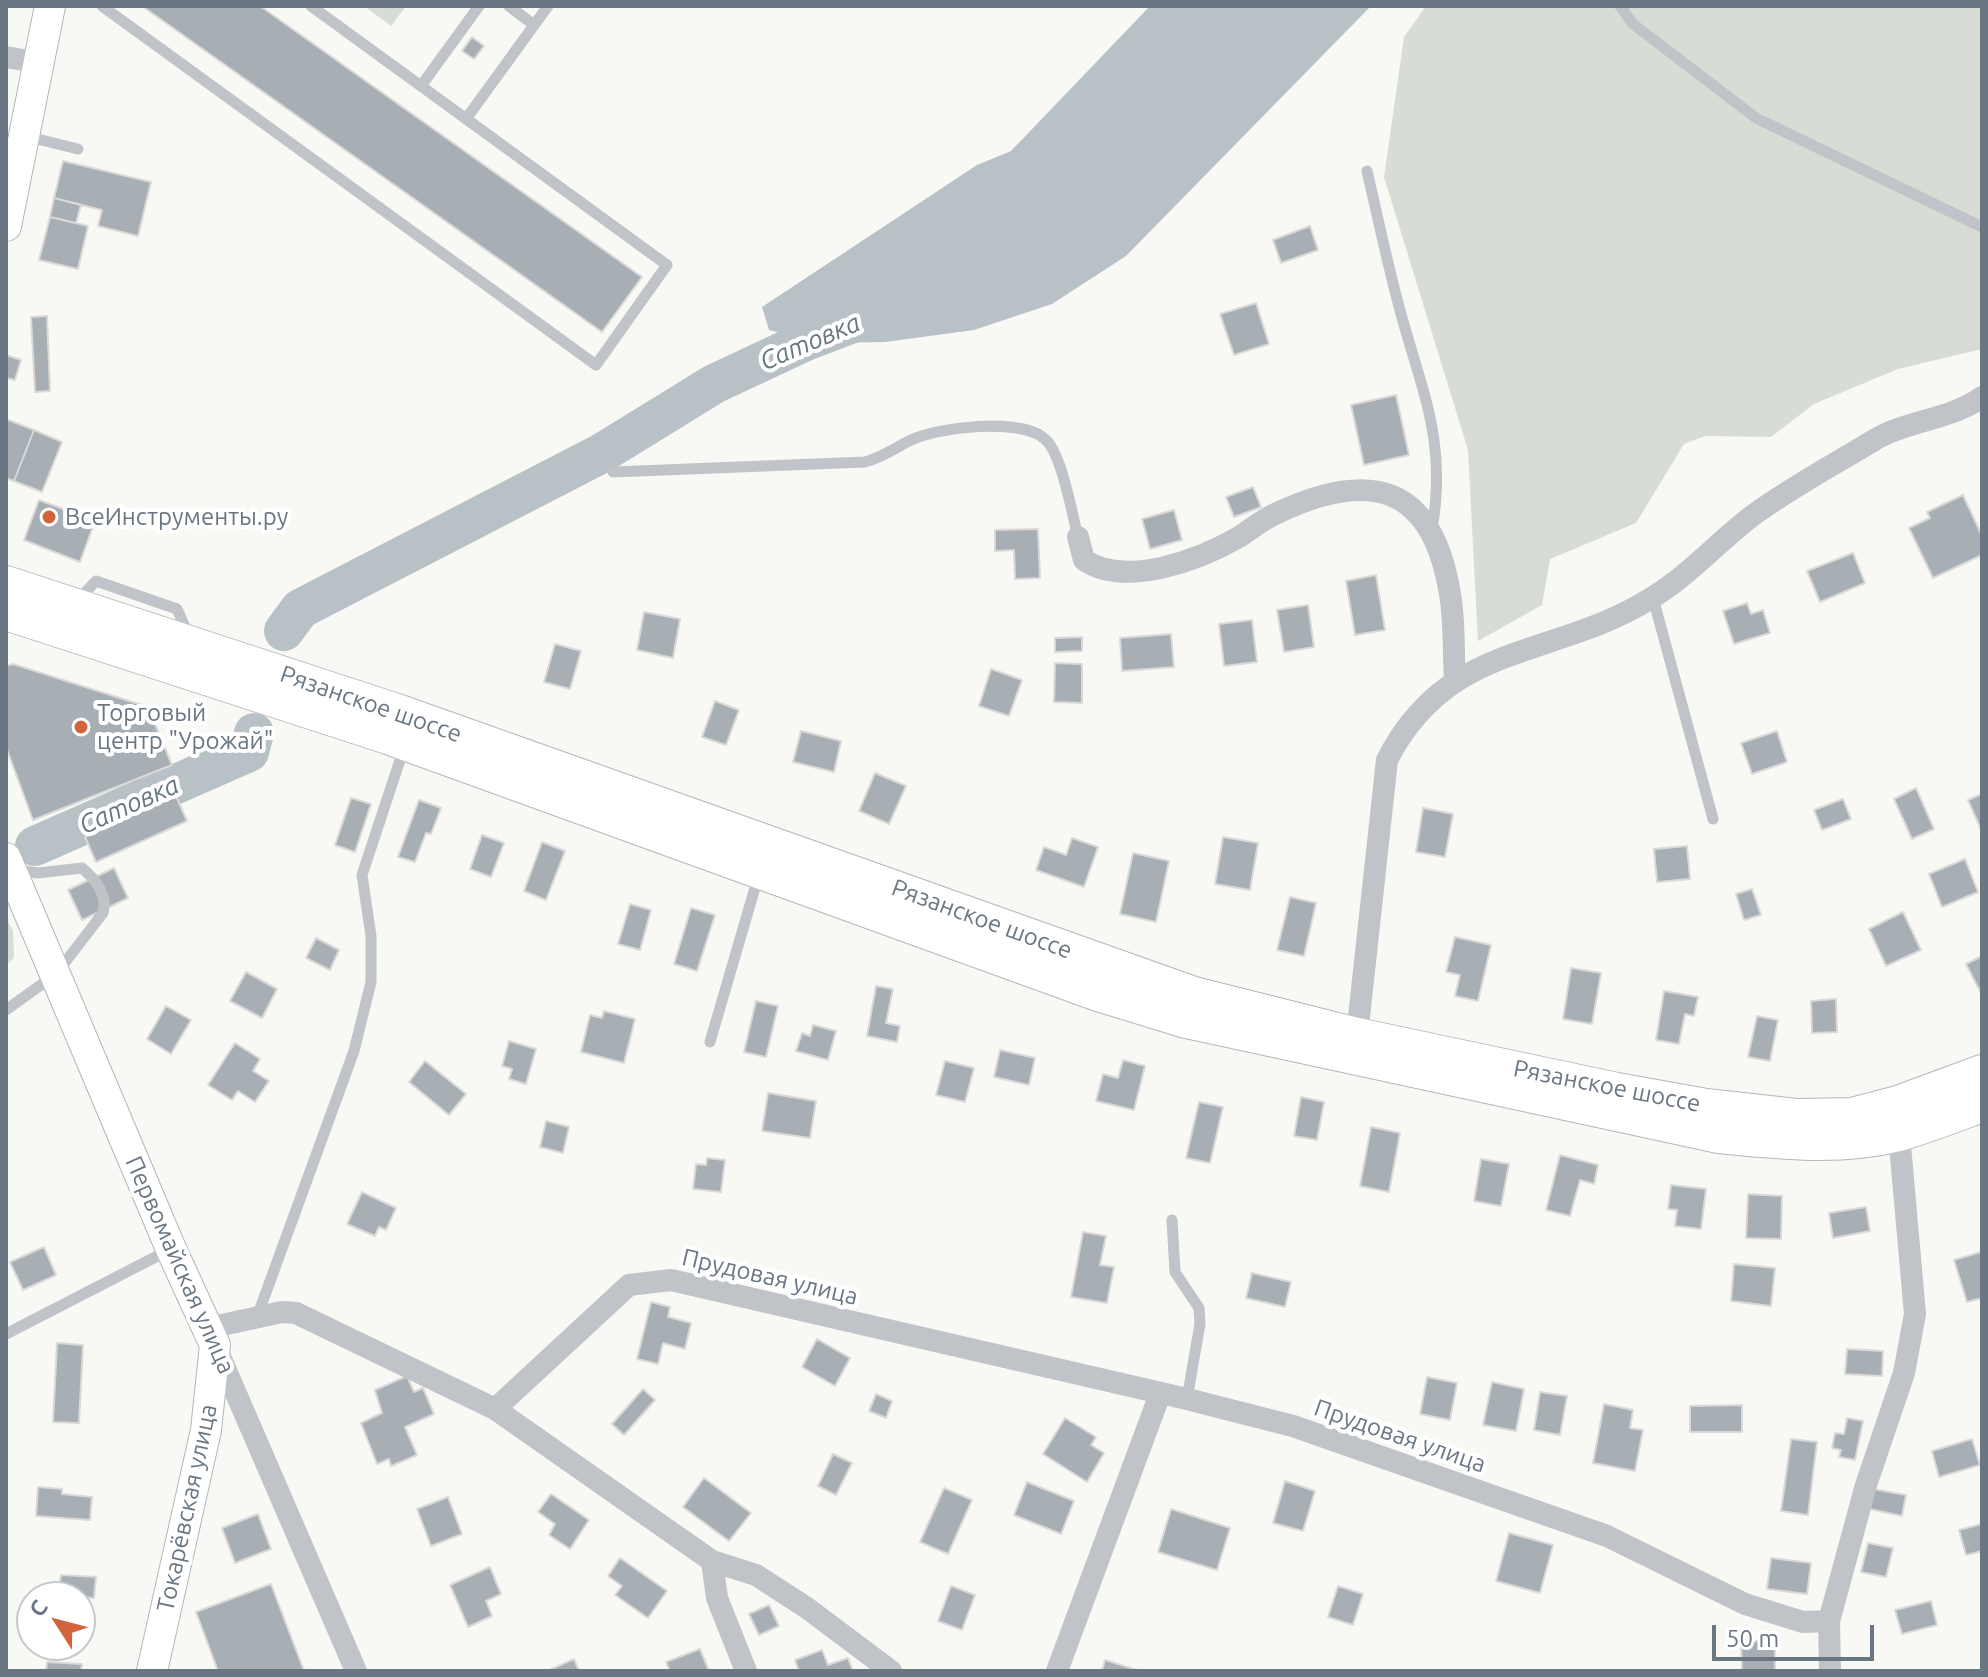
<!DOCTYPE html>
<meta charset="utf-8">
<style>
body{margin:0}
#map{position:relative;width:1988px;height:1677px;overflow:hidden;background:#f8f8f5;font-family:Ubuntu,sans-serif}
canvas{display:block}
.frame{position:absolute;inset:0;border:8px solid #6a7783;pointer-events:none}
.north{position:absolute;left:16px;top:1581px;width:80px;height:80px;box-sizing:border-box;background:#fff;border:2px solid #c3c9cd;border-radius:50%;rotate:306deg;font-size:22px;font-weight:700;line-height:32px;text-align:center;color:#6a7783}
.north::after{content:'';display:block;margin:auto;width:28px;height:36px;background:#d1643c;clip-path:polygon(50% 0,100% 100%,50% 72%,0 100%)}
.scale{position:absolute;left:1712px;top:1625px;width:162px;height:36px;box-sizing:border-box;border:4px solid #6a7783;border-top:0;padding-left:10px;font-size:24px;line-height:28px;white-space:nowrap;color:#6a7783;-webkit-text-stroke:6px #fff;paint-order:stroke}
</style>
<div id="map">
<canvas width="1988" height="1677"></canvas>
<div class="frame"></div>
<div class="north">С</div>
<div class="scale">50 m</div>
</div>
<script>
const ctx = document.querySelector('canvas').getContext('2d');
ctx.lineJoin = 'round';
function fillPath(path, color) {
  ctx.fillStyle = color;
  ctx.fill(path, 'evenodd');
}
function strokePath(path, color, width, dash) {
  ctx.strokeStyle = color;
  ctx.lineWidth = width;
  ctx.lineCap = dash ? 'butt' : 'round';
  ctx.setLineDash(dash || []);
  ctx.stroke(path);
}
function label(font, color, halo, rows, align = 'center') {
  ctx.font = font + ' Ubuntu,sans-serif';
  ctx.lineWidth = 8;
  ctx.setLineDash([]);
  ctx.textBaseline = 'middle';
  ctx.strokeStyle = halo;
  ctx.fillStyle = color;
  for (const [text, x, y, turn = 0] of rows) {
    ctx.save();
    ctx.translate(x, y);
    ctx.rotate((+turn || 0) * Math.PI / 180);
    ctx.textAlign = isNaN(turn) ? turn : align;
    if (halo) ctx.strokeText(text, 0, 0);
    ctx.fillText(text, 0, 0);
    ctx.restore();
  }
}
fillPath(new Path2D(`
 M364 6H406L391 26Z
 M1426 6H1982V349L1898 369 1814 404 1771 437 1705 436 1684 444 1636 523 1550 559 1542 605 1478 641 1468 450 1384 177 1404 37Z
 M6 918 13 931 14 958 6 965Z`), '#d7dcd5');
fillPath(new Path2D(`
 M1150 6H1371L1126 256 1052 304 974 330 885 342 823 343 769 330 762 307 977 165 1011 151Z`), '#b8c2c6');
strokePath(new Path2D(`
 M284 631 300 609 602 453 714 384 808 340 858 321
 M35 846 249 752 254 733`), '#b8c2c6', 40);
const building = new Path2D(`
 M142 6H260L642 277 602 332Z
 M472 37 484 46 474 59 462 51Z
 M63 161 151 182 138 236 98 226 102 210 54 198Z
 M54 198 81 205 76 223 50 217Z
 M50 217 88 226 78 269 39 260Z
 M1310 226 1318 250 1281 263 1273 240Z
 M1256 303 1269 344 1234 355 1220 314Z
 M47 316 50 391 35 392 31 317Z
 M6 355 21 360 15 380 6 378Z
 M1396 395 1409 455 1364 465 1351 405Z
 M6 419 34 430 14 481 6 478Z
 M34 430 62 442 42 492 14 481Z
 M1253 487 1261 507 1234 517 1226 497Z
 M1963 495 1982 536V555L1933 578 1909 528 1930 518 1927 512Z
 M39 500 95 521 80 562 24 540Z
 M1174 510 1182 540 1150 549 1142 519Z
 M1038 529 1040 578 1015 579 1014 550 995 551V530Z
 M1853 553 1865 583 1820 602 1807 571Z
 M1376 575 1385 630 1355 635 1346 581Z
 M1747 603 1751 614 1763 610 1770 633 1734 644 1723 611Z
 M1308 605 1314 647 1284 652 1277 610Z
 M644 612 680 619 673 658 637 650Z
 M1252 620 1257 662 1224 666 1219 624Z
 M1171 634 1174 667 1122 671 1120 638Z
 M1082 637V651L1055 652V638Z
 M555 644 581 651 570 689 544 682Z
 M1055 663 1082 664V703L1054 702Z
 M13 664 148 707 172 765 33 820 6 747V666Z
 M991 669 1022 680 1009 716 979 706Z
 M715 701 739 710 726 745 702 737Z
 M801 731 841 741 834 772 793 762Z
 M1777 731 1787 762 1752 774 1741 743Z
 M875 773 906 786 889 824 859 811Z
 M1916 788 1934 829 1912 839 1894 799Z
 M1982 794V832L1968 800Z
 M176 796 187 821 96 862 85 837Z
 M351 798 371 804 355 852 335 845Z
 M1843 799 1851 819 1822 830 1814 810Z
 M419 800 441 808 431 834 426 833 415 862 398 857Z
 M1423 808 1453 814 1445 857 1416 852Z
 M482 835 504 843 491 877 470 869Z
 M1223 837 1258 843 1250 890 1215 884Z
 M1072 838 1098 847 1084 887 1036 870 1044 847 1066 855Z
 M542 842 565 851 546 900 524 891Z
 M1687 846 1690 879 1657 882 1654 849Z
 M1133 853 1169 861 1156 922 1120 914Z
 M1965 859 1978 892 1942 907 1929 874Z
 M114 868 128 898 82 920 68 890Z
 M1752 889 1761 915 1744 920 1736 894Z
 M1290 897 1316 903 1304 956 1277 950Z
 M630 904 651 910 640 950 618 944Z
 M691 908 715 915 697 971 674 964Z
 M1903 912 1921 950 1886 966 1869 929Z
 M1455 937 1491 945 1478 1001 1455 996 1460 975 1446 972Z
 M316 938 339 950 330 970 306 958Z
 M1982 956V995L1966 964Z
 M1571 968 1601 973 1592 1024 1563 1019Z
 M246 972 277 989 262 1018 230 1001Z
 M876 986 893 989 886 1023 900 1026 897 1042 867 1036Z
 M1664 991 1698 997 1694 1016 1685 1014 1679 1044 1656 1040Z
 M1836 999 1837 1032 1812 1033 1811 1001Z
 M756 1001 778 1006 766 1057 744 1052Z
 M166 1006 191 1020 171 1054 147 1039Z
 M604 1011 635 1019 624 1063 581 1052 590 1015 602 1018Z
 M1757 1016 1778 1020 1770 1061 1748 1057Z
 M813 1025 836 1031 828 1060 796 1051 802 1033 810 1036Z
 M509 1041 536 1049 526 1084 509 1079 512 1069 502 1066Z
 M235 1043 260 1059 253 1071 269 1081 255 1102 238 1091 232 1100 208 1085Z
 M1000 1050 1035 1058 1029 1085 994 1077Z
 M1123 1060 1145 1066 1134 1110 1096 1101 1103 1074 1118 1078Z
 M425 1061 466 1094 449 1115 409 1082Z
 M945 1061 974 1068 965 1102 936 1095Z
 M768 1093 816 1101 810 1138 762 1131Z
 M1301 1097 1324 1102 1317 1140 1294 1136Z
 M1199 1102 1223 1107 1210 1163 1186 1158Z
 M546 1121 569 1127 563 1153 540 1147Z
 M1371 1127 1400 1133 1389 1192 1360 1186Z
 M1560 1155 1598 1165 1594 1184 1580 1180 1570 1216 1546 1210Z
 M707 1158 725 1160 721 1192 693 1189 696 1164 706 1165Z
 M1481 1159 1509 1164 1501 1206 1474 1201Z
 M1671 1185 1706 1189 1701 1229 1675 1226 1677 1210 1668 1209Z
 M362 1192 396 1208 386 1230 379 1227 375 1236 347 1224Z
 M1748 1194 1782 1196 1781 1239 1746 1238Z
 M1866 1207 1870 1231 1833 1238 1829 1213Z
 M1083 1232 1106 1236 1100 1265 1114 1267 1107 1303 1071 1297Z
 M44 1247 56 1275 23 1290 10 1262Z
 M1981 1252 1982 1298 1967 1302 1954 1260Z
 M1734 1264 1775 1268 1771 1306 1731 1301Z
 M1252 1273 1291 1282 1285 1307 1246 1298Z
 M651 1302 670 1307 668 1317 691 1323 685 1349 663 1343 658 1364 637 1359Z
 M817 1339 850 1358 835 1386 802 1367Z
 M57 1343 83 1345 79 1423 53 1422Z
 M1847 1349 1883 1351 1882 1376 1845 1374Z
 M407 1376 414 1392 423 1388 434 1414 405 1427 417 1455 391 1466 389 1459 377 1464 361 1423 382 1413 375 1390Z
 M1427 1377 1457 1383 1450 1420 1420 1414Z
 M1492 1382 1524 1389 1516 1431 1483 1425Z
 M643 1389 655 1400 624 1435 612 1424Z
 M1540 1392 1567 1396 1560 1435 1534 1430Z
 M876 1394 892 1401 886 1418 869 1411Z
 M1604 1404 1633 1410 1630 1428 1643 1430 1635 1471 1593 1463Z
 M1742 1405V1432H1690V1406Z
 M1065 1418 1096 1437 1091 1445 1104 1453 1087 1482 1043 1454Z
 M1847 1418 1863 1421 1855 1460 1839 1457 1841 1450 1832 1448 1835 1433 1844 1434Z
 M1791 1439 1817 1442 1808 1515 1781 1511Z
 M1972 1439 1980 1465 1939 1477 1932 1451Z
 M833 1454 852 1463 836 1495 818 1486Z
 M704 1478 751 1513 729 1541 683 1507Z
 M1285 1481 1315 1491 1303 1531 1273 1523Z
 M1027 1482 1074 1501 1061 1534 1014 1515Z
 M38 1487 62 1489V1494L92 1497 90 1520 36 1516Z
 M944 1488 972 1500 948 1554 920 1542Z
 M1873 1489 1906 1495 1902 1516 1870 1509Z
 M551 1494 589 1520 570 1549 549 1535 555 1524 538 1512Z
 M448 1497 462 1534 431 1546 417 1509Z
 M1171 1509 1230 1528 1217 1570 1158 1552Z
 M258 1514 271 1549 235 1563 222 1528Z
 M1982 1524V1551L1966 1555 1959 1530Z
 M1509 1533 1553 1545 1540 1593 1496 1581Z
 M1868 1543 1893 1548 1886 1577 1861 1572Z
 M620 1558 667 1591 648 1618 615 1595 622 1586 608 1576Z
 M1771 1558 1811 1563 1807 1594 1767 1589Z
 M490 1567 501 1594 486 1601 492 1616 468 1627 450 1585Z
 M61 1575 96 1577 94 1598 81 1597 80 1606V1597H48V1586L59 1587Z
 M271 1584 304 1671H218L196 1612Z
 M951 1586 975 1595 962 1630 938 1621Z
 M1338 1586 1363 1594 1353 1625 1328 1617Z
 M1931 1601 1937 1625 1902 1634 1895 1610Z
 M769 1605 779 1626 759 1635 749 1614Z
 M1741 1641H1775V1671H1742Z
 M700 1649 709 1671H670L666 1662Z
 M822 1650 828 1665 848 1658 853 1671H799L795 1660Z
 M574 1659 579 1671H547Z
 M1105 1660 1137 1670V1671H1102Z
 M47 1662 82 1664 81 1671H46Z`);
fillPath(building, '#a7aeb4');
strokePath(building, '#d9d9d8', 2);
const secondary = new Path2D(`
 M6 226 50 6
 M6 858 171 1249 215 1345 206 1430 152 1671`);
const primary = new Path2D(`
 M6 583 400 712 1194 994 1357 1035 1617 1090 1706 1106 1796 1116 1852 1115 1898 1103 1982 1072
 M6 613 388 737 1098 994 1186 1021 1718 1136C1778 1142 1840 1149 1899 1134 1927 1126 1955 1115 1982 1105`);
strokePath(secondary, '#b2b7bb', 32);
strokePath(primary, '#b4b7bb', 36);
strokePath(new Path2D(`
 M102 6 596 365 667 265 311 6
 M509 6 534 25
 M1620 6 1633 24 1756 118 1982 227
 M421 86 479 6
 M466 119 548 6
 M25 136 78 149
 M1367 171C1378 218 1388 267 1401 314 1423 394 1447 443 1432 529
 M613 472 865 462C883 457 893 449 909 441 937 427 1020 417 1045 439 1062 454 1072 514 1078 537
 M1653 598 1713 819
 M77 601 96 581 177 609 189 636
 M6 1010 56 974 103 913C108 895 95 879 82 868L38 873 16 870
 M710 1042 759 874
 M1172 1220 1175 1272 1199 1308 1200 1324 1187 1399
 M257 1317 354 1051 371 982V936L362 875 405 745
 M6 1334 169 1250`), '#c0c3c7', 11);
strokePath(new Path2D(`
 M6 57 40 63
 M1078 537 1084 560C1126 588 1199 560 1239 537 1251 529 1262 520 1275 514 1369 469 1432 483 1450 594 1455 622 1453 651 1455 679
 M1357 1035 1387 760C1449 639 1554 660 1653 597 1689 575 1718 542 1752 516 1790 488 1835 464 1876 439 1909 420 1950 420 1982 397
 M208 1328 282 1312 296 1313 495 1409 712 1561 756 1575 807 1608 891 1671
 M215 1345 356 1671
 M495 1409 629 1285 671 1280 1187 1399 1293 1426 1607 1536 1745 1604 1803 1622 1829 1621
 M712 1561 717 1598 746 1671
 M1057 1671 1160 1394
 M1830 1671 1829 1621 1866 1485 1904 1373 1915 1314 1899 1134`), '#c0c3c7', 22);
strokePath(secondary, '#fff', 30);
strokePath(primary, '#fff', 34);
for (const [x, y, r, color] of [
 [49,517,8,"#d1643c"],
 [81,727,8,"#d1643c"]
]) {
  const dot = new Path2D();
  dot.arc(x, y, r, 0, 2 * Math.PI);
  ctx.fillStyle = color;
  ctx.fill(dot);
  strokePath(dot, '#fff', 3);
}
label('24px', '#6a7783', '#fff', [
 ["ВсеИнструменты.ру",65,517],
 ["Торговый",97,713],
 ["центр \"Урожай\"",97,741]
], 'left');
label('24px', '#6a7783', '#fff', [
 ["Рязанское шоссе",371,704,19],
 ["Рязанское шоссе",982,919,20],
 ["Рязанское шоссе",1607,1086,11],
 ["Первомайская улица",180,1265,66],
 ["Прудовая улица",770,1277,13],
 ["Прудовая улица",1400,1436,19],
 ["Токарёвская улица",187,1508,-78]
]);
label('italic 26px', '#66777f', '#fff', [
 ["Сатовка",810,342,-23],
 ["Сатовка",129,805,-24]
]);
</script>
